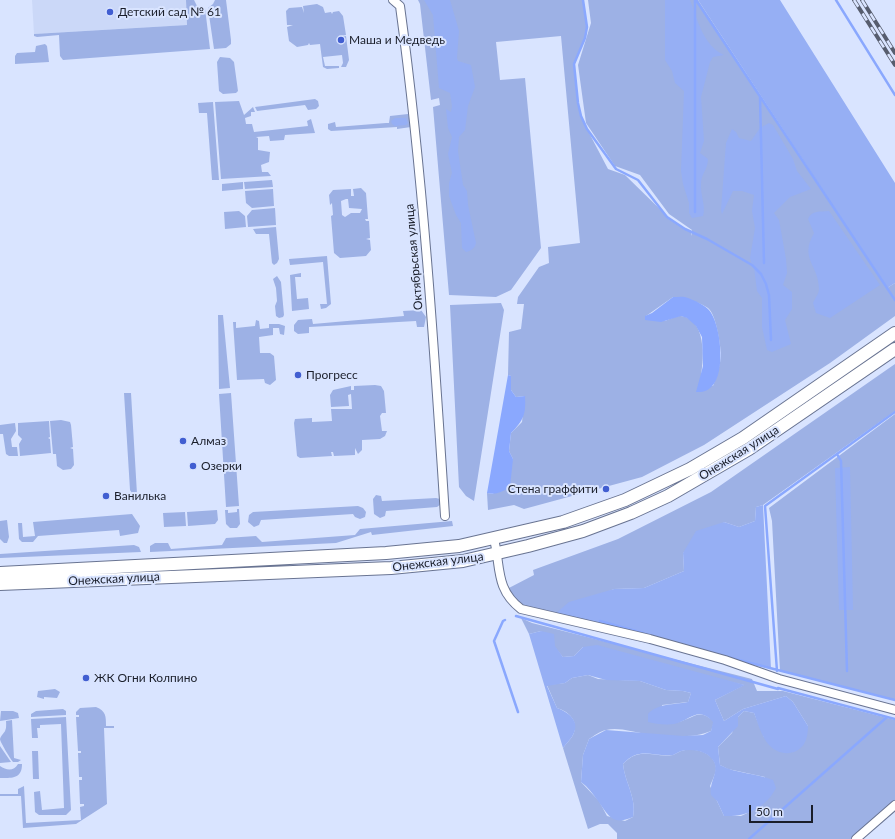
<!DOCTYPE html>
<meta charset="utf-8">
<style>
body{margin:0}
#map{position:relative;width:895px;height:839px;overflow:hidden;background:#d9e4ff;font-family:Lato,sans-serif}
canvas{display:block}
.scale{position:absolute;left:749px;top:805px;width:64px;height:18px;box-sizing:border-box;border:2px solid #1a1e2a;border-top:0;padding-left:5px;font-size:12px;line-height:14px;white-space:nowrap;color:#1a1e2a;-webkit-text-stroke:3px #d9e4ff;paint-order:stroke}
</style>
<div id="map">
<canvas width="895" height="839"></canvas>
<div class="scale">50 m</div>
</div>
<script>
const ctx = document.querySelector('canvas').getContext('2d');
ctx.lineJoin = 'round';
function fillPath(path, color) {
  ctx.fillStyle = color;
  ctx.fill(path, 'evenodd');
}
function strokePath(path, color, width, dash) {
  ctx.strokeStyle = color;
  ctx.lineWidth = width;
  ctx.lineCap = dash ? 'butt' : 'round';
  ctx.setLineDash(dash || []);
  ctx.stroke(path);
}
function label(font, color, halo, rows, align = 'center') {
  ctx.font = font + ' Lato,sans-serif';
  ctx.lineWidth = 4;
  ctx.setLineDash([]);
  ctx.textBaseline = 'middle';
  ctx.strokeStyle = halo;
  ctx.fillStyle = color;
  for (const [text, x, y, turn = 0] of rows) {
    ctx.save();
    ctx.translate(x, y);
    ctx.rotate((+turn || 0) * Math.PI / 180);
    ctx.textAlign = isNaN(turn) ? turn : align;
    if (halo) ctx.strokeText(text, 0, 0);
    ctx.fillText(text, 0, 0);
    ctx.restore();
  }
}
fillPath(new Path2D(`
 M32 0H186L187 25 34 34Z`), '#cbd8f8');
fillPath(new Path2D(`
 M186 0H194L198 8H205L210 49 63 60 60 56 59 35 37 37 34 36V34L187 25Z
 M215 0H226L231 40V44L226 48 214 49 208 8 213 4Z
 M418 0H583L587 27 585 38 574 64 578 103 581 116 587 129 608 169 625 175 670 219 691 232 692 236V230L669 214 640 175 615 166 586 123 578 65 591 23 588 0H698L887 288 895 283V316L830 363 704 445 642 477 524 509 514 505 488 510 487 493 493 494 513 459 509 451 511 433 522 422 525 396 516 397 511 390V376L508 375 509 332 521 329 524 304H517L518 297 539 267 549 263 548 247 580 243 561 36 496 42 500 80 525 78 541 248 511 290 496 297 449 295 433 107 440 105 439 98 431 100 420 4ZM673 297C686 298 697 301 708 308 716 314 720 343 721 353 721 363 717 376 713 386L701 375C704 358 706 319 681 316 675 315 667 322 660 321 656 321 650 318 646 316Z
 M317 4 323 7 325 13 331 12 332 14 333 12 339 11 343 16 346 35 340 36V37L346 36 349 60 346 67H341L343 63 342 55 323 57 325 66H339V68L327 69 323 67 320 44 310 45 309 43 308 45 297 47 289 41 287 27 293 25H287L286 11 289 8 302 7 304 13 303 6Z
 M45 44 47 46 49 62 15 64V56L17 53 35 52 36 46Z
 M220 57 230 58 234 62 238 91 236 93 223 94 219 91 217 62Z
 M315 99 318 101 319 106 316 109 308 110 305 105 257 111 255 107Z
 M239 101 244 115 253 107 255 112H251V116L245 118 246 124H252L254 132 308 126 307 121 311 119 315 133 285 135 284 140 270 141 269 136 256 137 258 138V150L270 152 269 162 261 165 262 172H268L271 176 221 179 215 102Z
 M213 102 219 180H212L207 113H199L198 103Z
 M408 114 411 127 397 129V127L331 131 328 129V124L335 122 336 127 386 123H389L390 116Z
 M272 180 273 187 245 189 244 182Z
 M243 182V189L222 191V184Z
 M361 188 366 193 368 219H365L366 221H369L370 238 366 239 370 240 371 250 366 256 340 258 334 253 331 216 333 215 332 203 330 205 329 195 333 190 351 189V196H354L353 189ZM346 199H348L349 208 362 209 360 213H351L345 217 342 215 341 201Z
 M273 189 274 206 252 208 246 203 245 191Z
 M275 208 276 225 248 227 247 216 252 210Z
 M239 211 245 216 246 227 225 229 224 212Z
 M276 227 279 259 277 263 274 265 272 263 269 234H256L253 229Z
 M327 256 331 304 326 308 321 309 320 304H327L323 262 290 265 289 259Z
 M301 273V277H295L297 299 308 298 309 309 292 311 290 275Z
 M277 276 281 282 284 315 283 317 279 318 276 316 275 306 277 301 276 288 273 279Z
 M501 303 504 310 474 501 466 496 459 487 450 305Z
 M421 310 426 317 424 327H417L416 321 309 327V333L298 334 294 331V325L298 320 312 319 313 324 404 316 403 311Z
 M218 315H223L230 388 219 389Z
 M256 320 259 321 260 329 269 328V324H279L285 326 284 335 280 334 279 328H273V335L259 337 260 353H270L274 356 276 380 270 385 265 383 264 379 237 380 233 322H236V328L255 326Z
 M895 364V411L763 505 756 507 755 521 739 527 724 522 683 553 684 571 644 588 614 589 554 615 519 606 507 589 534 575 533 570 618 539 711 492Z
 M375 385 381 386 384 391 386 413H382L380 416 382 431H387L385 436 380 439 362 440V450L358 454 355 448V455L334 456 333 452H331L332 456 300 458 297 456 294 423 295 419 312 418V422L332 421 331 409H352L351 394 348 395 349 406 331 407 330 395 333 390 351 386V390H354V386Z
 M124 393H131L137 494 133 495 130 490Z
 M231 393 239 506 226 507 219 394Z
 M895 414V700L780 671 772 521 769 508Z
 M61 420 70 422 71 425 73 447 70 448 73 449 74 465 71 469 63 470 57 466 56 454H53L50 421Z
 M49 421 50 437 48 438 50 439 51 453 20 456 19 444 22 439 18 435V423Z
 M15 423 16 431 11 439 12 447H17L18 456H9L6 454 3 434H0V425Z
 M376 495 381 496 382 501 436 498 440 499 441 504 437 507 386 511 385 516 380 518 374 514 373 499Z
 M358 506 363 508 366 512 365 517 360 519 355 517 353 514 261 520 259 525 254 527 248 522 249 515 253 512Z
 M237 509H239L240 524 237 528H230L226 524 225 510H228V513L237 512Z
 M217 510 218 520 215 524 188 526 187 512Z
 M185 512 186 526 164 527 163 513Z
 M132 514 140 526 138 533 120 536 119 530 38 536 33 542H22L19 539 18 523H22L23 537 35 536 33 522Z
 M7 520 9 537 7 543H4L0 539V521Z
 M452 521 453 526 372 535 371 532 336 543 150 552V546L155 543H168L171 549 222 545 226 538 256 536 262 542 355 535 360 529Z
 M134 545 139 547 141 552 0 558V554Z
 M521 618 532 623 752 679 757 691H783L895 720V803L853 839H617V833L608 824H600L588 829 563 748C566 744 571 739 573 735 580 721 568 711 557 708L547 685 565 683 572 678 588 675 598 679 640 681 666 690 683 691 691 693 688 702 662 705 666 724C671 723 677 723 682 721 696 716 701 709 714 722L711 731C692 739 667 736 646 734 633 732 619 727 606 730 600 731 594 736 589 739L583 755 581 782 599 801 607 816 625 821 633 817C637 798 625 783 623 764 640 746 653 758 673 755 676 754 678 752 681 751 694 747 715 752 716 768 716 773 712 781 710 786L724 816H741L758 808 765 777 728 769 720 765 718 747 732 733 738 717 744 711 754 713 764 737 808 726 793 702 786 696 743 709 724 721 715 700 744 685 583 647 574 656 563 657 541 631 529 634Z
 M55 689 60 692 57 698 44 697V699L37 697 38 691Z
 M96 707C106 711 106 716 106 726H114V728H104L107 804 76 824 23 828 21 796H0V794H18V789L24 786 26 823 81 820 80 807 84 806V804H80L79 780H82V777H79L78 753H81V751H78L76 717H79V715H76V712L80 708Z
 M63 709 66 711V715L31 717V714L36 711Z
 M1 711H13L18 713 19 718 0 721Z
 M66 717 71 810 66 815H39L35 812 34 792 40 791 42 810 64 808 61 724 40 725V728H37L38 738H32L31 719Z
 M12 720 14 758 21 760 18 762H13C10 758 0 742 0 739 3 731 7 734 6 721Z
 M0 746 11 762 0 763Z
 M32 751H38L39 779H33Z
 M18 764H22C22 779 12 778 0 778V766C7 771 14 771 18 764Z`), '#9db1e5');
fillPath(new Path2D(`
 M424 0H450L459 31 457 58 458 61 471 65 475 87 468 106 465 130 459 137 458 151 463 185 467 191 468 205 476 243C475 248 471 251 466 252L462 248 461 223 456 215 449 196V183L452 173 448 154 452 137 448 128 446 109 451 112 452 106 450 93 439 88 433 15Z
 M665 0H690C698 21 703 45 724 55L713 57 710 62 701 97 704 141 700 153 708 159C708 169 701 174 701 184 700 194 706 206 703 216L692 218 689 213V203L683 184 681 171 684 91 675 83 672 71 665 60Z
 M698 0H780L895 183V283L887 288Z
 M395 118H406L408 123 406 125 395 126 392 124 391 121Z
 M769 123 773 125 793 159 797 171 811 189 790 197 774 213 779 220 786 259 787 273 783 285 792 292V309L785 320 791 344 772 352 767 350 762 327V298L757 291 754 267 752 265 750 258 755 228 752 211 754 195 742 191H733L722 214 721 210 726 143 732 129 736 132 739 138 751 141 760 128Z
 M829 211 880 285 830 318 816 313 813 303C815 298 819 294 819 289 819 265 799 259 814 233L808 219C812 210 820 212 829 211Z
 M850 467 853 610H839L835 468Z
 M763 505 771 669 648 637 554 615 569 602 614 589 644 588 684 571 683 553 696 531 724 522 739 527 755 521 756 507Z
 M541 631 554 634 555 646 563 657 574 656 583 647 597 645 745 685 715 700 724 721 743 709 786 696 793 702 808 726C808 732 807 739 804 744 795 757 778 755 769 745 761 736 758 723 754 713L744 711 738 717V726L718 747 720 765C737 774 756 773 773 780L776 788C765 809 746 817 724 816L717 801 711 795C709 782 719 772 714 762 709 751 692 748 681 751 678 752 676 754 673 755 653 757 639 746 623 764 625 783 637 798 633 817 612 826 609 816 598 801 593 794 588 787 581 782L583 755 589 739 606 730 683 736 703 735 711 731 713 722C698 705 690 721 674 724 665 725 656 724 648 722V714C658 703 673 705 688 702L691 693 683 691 666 690 640 681 606 680 588 675 572 678 565 683 547 686 557 708C568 712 581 721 573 735 571 739 566 744 563 748L529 634Z`), '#96aff4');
fillPath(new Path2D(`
 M673 297C678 297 684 296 688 298 694 300 706 306 709 310 721 324 726 373 712 386 707 392 702 392 696 392L703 366 702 337 696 326 687 318 681 316 661 322 645 320V316L652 313Z
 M508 375 511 376V390L516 397 525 396C526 414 524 420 511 433L509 451 513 459 510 487C502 492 496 495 487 493Z`), '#8aa8fe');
strokePath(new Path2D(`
 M583 0 587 27 585 38 574 64 578 103 581 116 587 129 616 169 638 180 667 217 685 229 707 239 752 265 761 274 766 284 769 295 771 340
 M695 0V212
 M696 0 895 300
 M836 0 895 95
 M760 97 764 263
 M837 454 841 461 847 671
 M516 616 778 689
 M505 620 503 621 494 641 518 712
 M600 621 643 633
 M727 657 895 700
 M777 671 765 506 895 412
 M778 688 895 719
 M749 839 887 717`), '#8aa8fe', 2.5);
const minor = new Path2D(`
 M393 0 400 6C423 175 434 345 445 516
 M494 539C501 567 495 589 521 609L650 639 725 660 779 679 895 710
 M856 839 895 805`);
const primary = new Path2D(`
 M0 573 386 553 459 546 563 522 625 500 690 469 743 438 895 333
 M0 584 391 568 463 561 528 546 583 531 631 513 668 496 749 449 895 349`);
strokePath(minor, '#697492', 10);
strokePath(primary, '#697492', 14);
strokePath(minor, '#fff', 8);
strokePath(primary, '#fff', 12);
const rail = new Path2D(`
 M854 0 895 65
 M862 0 895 53`);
strokePath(rail, '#575d6e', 4);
strokePath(rail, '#d9e4ff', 2.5, [8]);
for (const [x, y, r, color] of [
 [110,12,4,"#415ed1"],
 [341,40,4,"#415ed1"],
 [298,375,4,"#415ed1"],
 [183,441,4,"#415ed1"],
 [193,466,4,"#415ed1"],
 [606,489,4,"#415ed1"],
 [106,496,4,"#415ed1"],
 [86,678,4,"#415ed1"]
]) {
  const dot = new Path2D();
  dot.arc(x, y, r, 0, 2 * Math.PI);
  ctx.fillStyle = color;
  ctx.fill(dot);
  strokePath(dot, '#d9e4ff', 1.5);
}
label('12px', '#1a1e2a', '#d9e4ff', [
 ["Детский сад № 61",118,12],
 ["Маша и Медведь",349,40],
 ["Прогресс",306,375],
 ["Алмаз",191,441],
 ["Озерки",201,466],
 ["Стена граффити",598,489,"right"],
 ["Ванилька",114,496],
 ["ЖК Огни Колпино",94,678]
], 'left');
label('12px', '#1a1e2a', '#d9e4ff', [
 ["Октябрьская улица",414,257,-95],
 ["Онежская улица",739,453,-32],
 ["Онежская улица",438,562,-7],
 ["Онежская улица",114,579,-3]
]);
</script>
